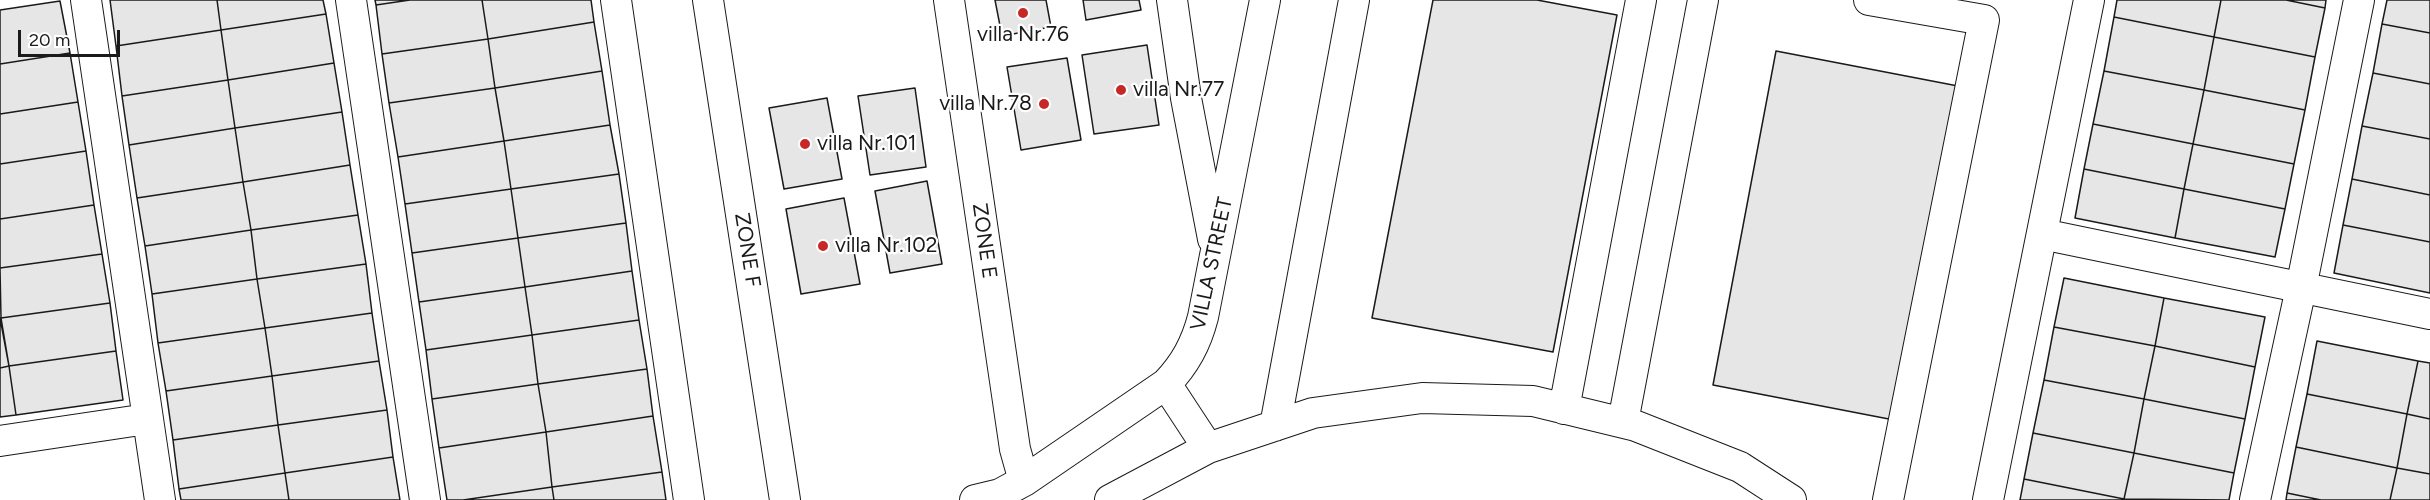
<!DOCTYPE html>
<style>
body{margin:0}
#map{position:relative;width:2430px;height:500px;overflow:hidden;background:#fff;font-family:Figtree,sans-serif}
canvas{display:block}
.scale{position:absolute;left:18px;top:30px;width:102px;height:27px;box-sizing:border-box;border:3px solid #1a1a1a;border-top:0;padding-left:8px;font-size:18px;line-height:21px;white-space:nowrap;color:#1a1a1a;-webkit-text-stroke:4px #fff;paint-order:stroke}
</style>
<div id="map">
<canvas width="2430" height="500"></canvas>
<div class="scale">20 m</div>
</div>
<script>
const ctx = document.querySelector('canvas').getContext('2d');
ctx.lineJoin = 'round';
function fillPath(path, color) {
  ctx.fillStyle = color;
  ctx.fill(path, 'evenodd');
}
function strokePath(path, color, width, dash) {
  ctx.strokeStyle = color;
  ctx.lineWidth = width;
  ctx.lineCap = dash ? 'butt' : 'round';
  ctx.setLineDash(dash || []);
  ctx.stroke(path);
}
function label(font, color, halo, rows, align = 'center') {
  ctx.font = font + ' Figtree,sans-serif';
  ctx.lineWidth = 4.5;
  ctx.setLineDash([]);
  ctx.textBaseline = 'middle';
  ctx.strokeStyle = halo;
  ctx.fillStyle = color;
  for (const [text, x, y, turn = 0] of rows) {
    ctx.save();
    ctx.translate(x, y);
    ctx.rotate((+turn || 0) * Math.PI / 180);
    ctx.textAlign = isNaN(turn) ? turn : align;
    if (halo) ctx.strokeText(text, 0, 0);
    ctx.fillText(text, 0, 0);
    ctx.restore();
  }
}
const building = new Path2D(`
 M110 0H217L221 30 116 46Z
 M217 0H323L326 14 221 30Z
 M375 0H410L376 5Z
 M410 0H482L488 39 382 54 376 5Z
 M482 0H591L594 22 488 39Z
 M995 0H1046L1051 27 1002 36Z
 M1083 0H1139L1141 10 1086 20Z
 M1433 0H1537L1617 15 1553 352 1372 318Z
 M2117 0H2221L2214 37 2114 17Z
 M2221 0H2286L2325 8 2315 57 2214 37Z
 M2286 0H2326L2325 8Z
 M2387 0H2430V33L2382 24Z
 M60 1 70 53 0 64V10Z
 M326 14 334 63 228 80 221 30Z
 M2114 17 2214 37 2204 90 2104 71Z
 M594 22 602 71 495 88 488 39Z
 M2382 24 2430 33V84L2373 73Z
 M221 30 228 80 122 96 116 46Z
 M2214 37 2315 57 2305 110 2204 90Z
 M488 39 495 88 389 103 382 54Z
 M1147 45 1159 125 1094 134 1082 55Z
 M1776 51 1958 86 1894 420 1713 385Z
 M70 53 78 102 0 114V64Z
 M1067 58 1081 140 1021 150 1007 67Z
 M334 63 342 112 235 128 228 80Z
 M602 71 610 125 504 141 495 88Z
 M2104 71 2204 90 2193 144 2093 124Z
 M2373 73 2430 84V139L2362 126Z
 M228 80 235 128 129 145 122 96Z
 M495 88 504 141 398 157 389 103Z
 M915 88 926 167 870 175 858 96Z
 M2204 90 2305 110 2294 164 2193 144Z
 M827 98 842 179 784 189 769 108Z
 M78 102 86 151 0 164V114Z
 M342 112 350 165 243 182 235 128Z
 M2093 124 2193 144 2184 189 2084 169Z
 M610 125 619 174 511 189 504 141Z
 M2362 126 2430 139V195L2352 179Z
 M235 128 243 182 137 198 129 145Z
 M504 141 511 189 405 204 398 157Z
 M2193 144 2294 164 2285 209 2184 189Z
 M86 151 94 205 0 219V164Z
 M350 165 358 215 251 230 243 182Z
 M2084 169 2184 189 2175 238 2075 218Z
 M619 174 626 223 518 238 511 189Z
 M2352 179 2430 195V242L2343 225Z
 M927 181 942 264 890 273 875 191Z
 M243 182 251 230 145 246 137 198Z
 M511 189 518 238 412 253 405 204Z
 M2184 189 2285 209 2275 257 2175 238Z
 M844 198 860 284 801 294 786 209Z
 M94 205 102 254 0 268V219Z
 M358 215 366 264 257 279 251 230Z
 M626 223 632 271 525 287 518 238Z
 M2343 225 2430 242V293L2334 273Z
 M251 230 257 279 152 294 145 246Z
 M518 238 525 287 419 302 412 253Z
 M102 254 110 303 1 318 0 268Z
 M366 264 372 313 265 328 257 279Z
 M632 271 639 320 532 335 525 287Z
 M2064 278 2164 298 2155 346 2054 327Z
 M257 279 265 328 158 343 152 294Z
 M525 287 532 335 426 350 419 302Z
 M2164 298 2265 317 2255 367 2155 346Z
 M110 303 116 351 9 366 1 318Z
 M372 313 379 361 272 376 265 328Z
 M0 318 9 366 0 368Z
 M639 320 647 369 538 384 532 335Z
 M2054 327 2155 346 2144 399 2044 380Z
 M265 328 272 376 166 391 158 343Z
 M532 335 538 384 432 399 426 350Z
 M2317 341 2418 361 2407 414 2307 394Z
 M2155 346 2255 367 2245 419 2144 399Z
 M116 351 123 400 16 415 9 366Z
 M379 361 387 410 278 425 272 376Z
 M2418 361 2430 363V419L2407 414Z
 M9 366 16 415 0 417V368Z
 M647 369 653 416 546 432 538 384Z
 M272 376 278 425 173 440 166 391Z
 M2044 380 2144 399 2134 453 2033 433Z
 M538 384 546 432 439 448 432 399Z
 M2307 394 2407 414 2397 468 2296 447Z
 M2144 399 2245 419 2234 473 2134 453Z
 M387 410 393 457 285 473 278 425Z
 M2407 414 2430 419V474L2397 468Z
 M653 416 662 472 552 487 546 432Z
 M278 425 285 473 179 489 173 440Z
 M546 432 552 487 463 500H447L439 448Z
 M2033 433 2134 453 2124 499 2024 479Z
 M2296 447 2397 468 2390 500H2321L2287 493Z
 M2134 453 2234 473 2229 500 2124 499Z
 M393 457 400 500H289L285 473Z
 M2397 468 2430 474V500H2390Z
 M662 472 666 500H554L552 487Z
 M285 473 289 500H181L179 489Z
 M2024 479 2124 499V500H2020Z
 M552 487 554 500H463Z
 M2287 493 2321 500H2286Z`);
fillPath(building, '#e6e6e6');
strokePath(building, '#1a1a1a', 1.5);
const minor = new Path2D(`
 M86 0 160 500
 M351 0 425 500
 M616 0 689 500
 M708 0 785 500
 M949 0 1015 449 1024 481
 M1172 0 1186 98 1213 239
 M1869 0 1984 20 1888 500
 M2042 234 2430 314
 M1166 384 1208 448
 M1564 409 1641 0
 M1623 422 1703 0
 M1275 426 1354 0
 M0 441 147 419
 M975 500 1000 494 1024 481 1166 384C1185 364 1196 344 1203 317L1265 0
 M1110 500 1208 448 1313 413 1422 398 1533 401 1636 426 1740 467 1791 500
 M1988 500 2089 0
 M2255 500 2301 288 2359 0`);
strokePath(minor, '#1a1a1a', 32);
strokePath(minor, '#fff', 30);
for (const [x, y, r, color] of [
 [1023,13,6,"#c62828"],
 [1121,90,6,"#c62828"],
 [1044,104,6,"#c62828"],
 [805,144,6,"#c62828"],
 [823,246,6,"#c62828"]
]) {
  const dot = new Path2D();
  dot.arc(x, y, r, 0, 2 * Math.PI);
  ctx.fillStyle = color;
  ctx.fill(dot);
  strokePath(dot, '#fff', 2);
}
label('21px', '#1a1a1a', '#fff', [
 ["villa Nr.76",1023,35,"center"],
 ["villa Nr.77",1133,90],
 ["villa Nr.78",1032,104,"right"],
 ["villa Nr.101",817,144],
 ["villa Nr.102",835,246]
], 'left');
label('21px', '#1a1a1a', '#fff', [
 ["ZONE E",984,241,82],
 ["ZONE F",747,250,81],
 ["VILLA STREET",1212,264,-78]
]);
</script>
